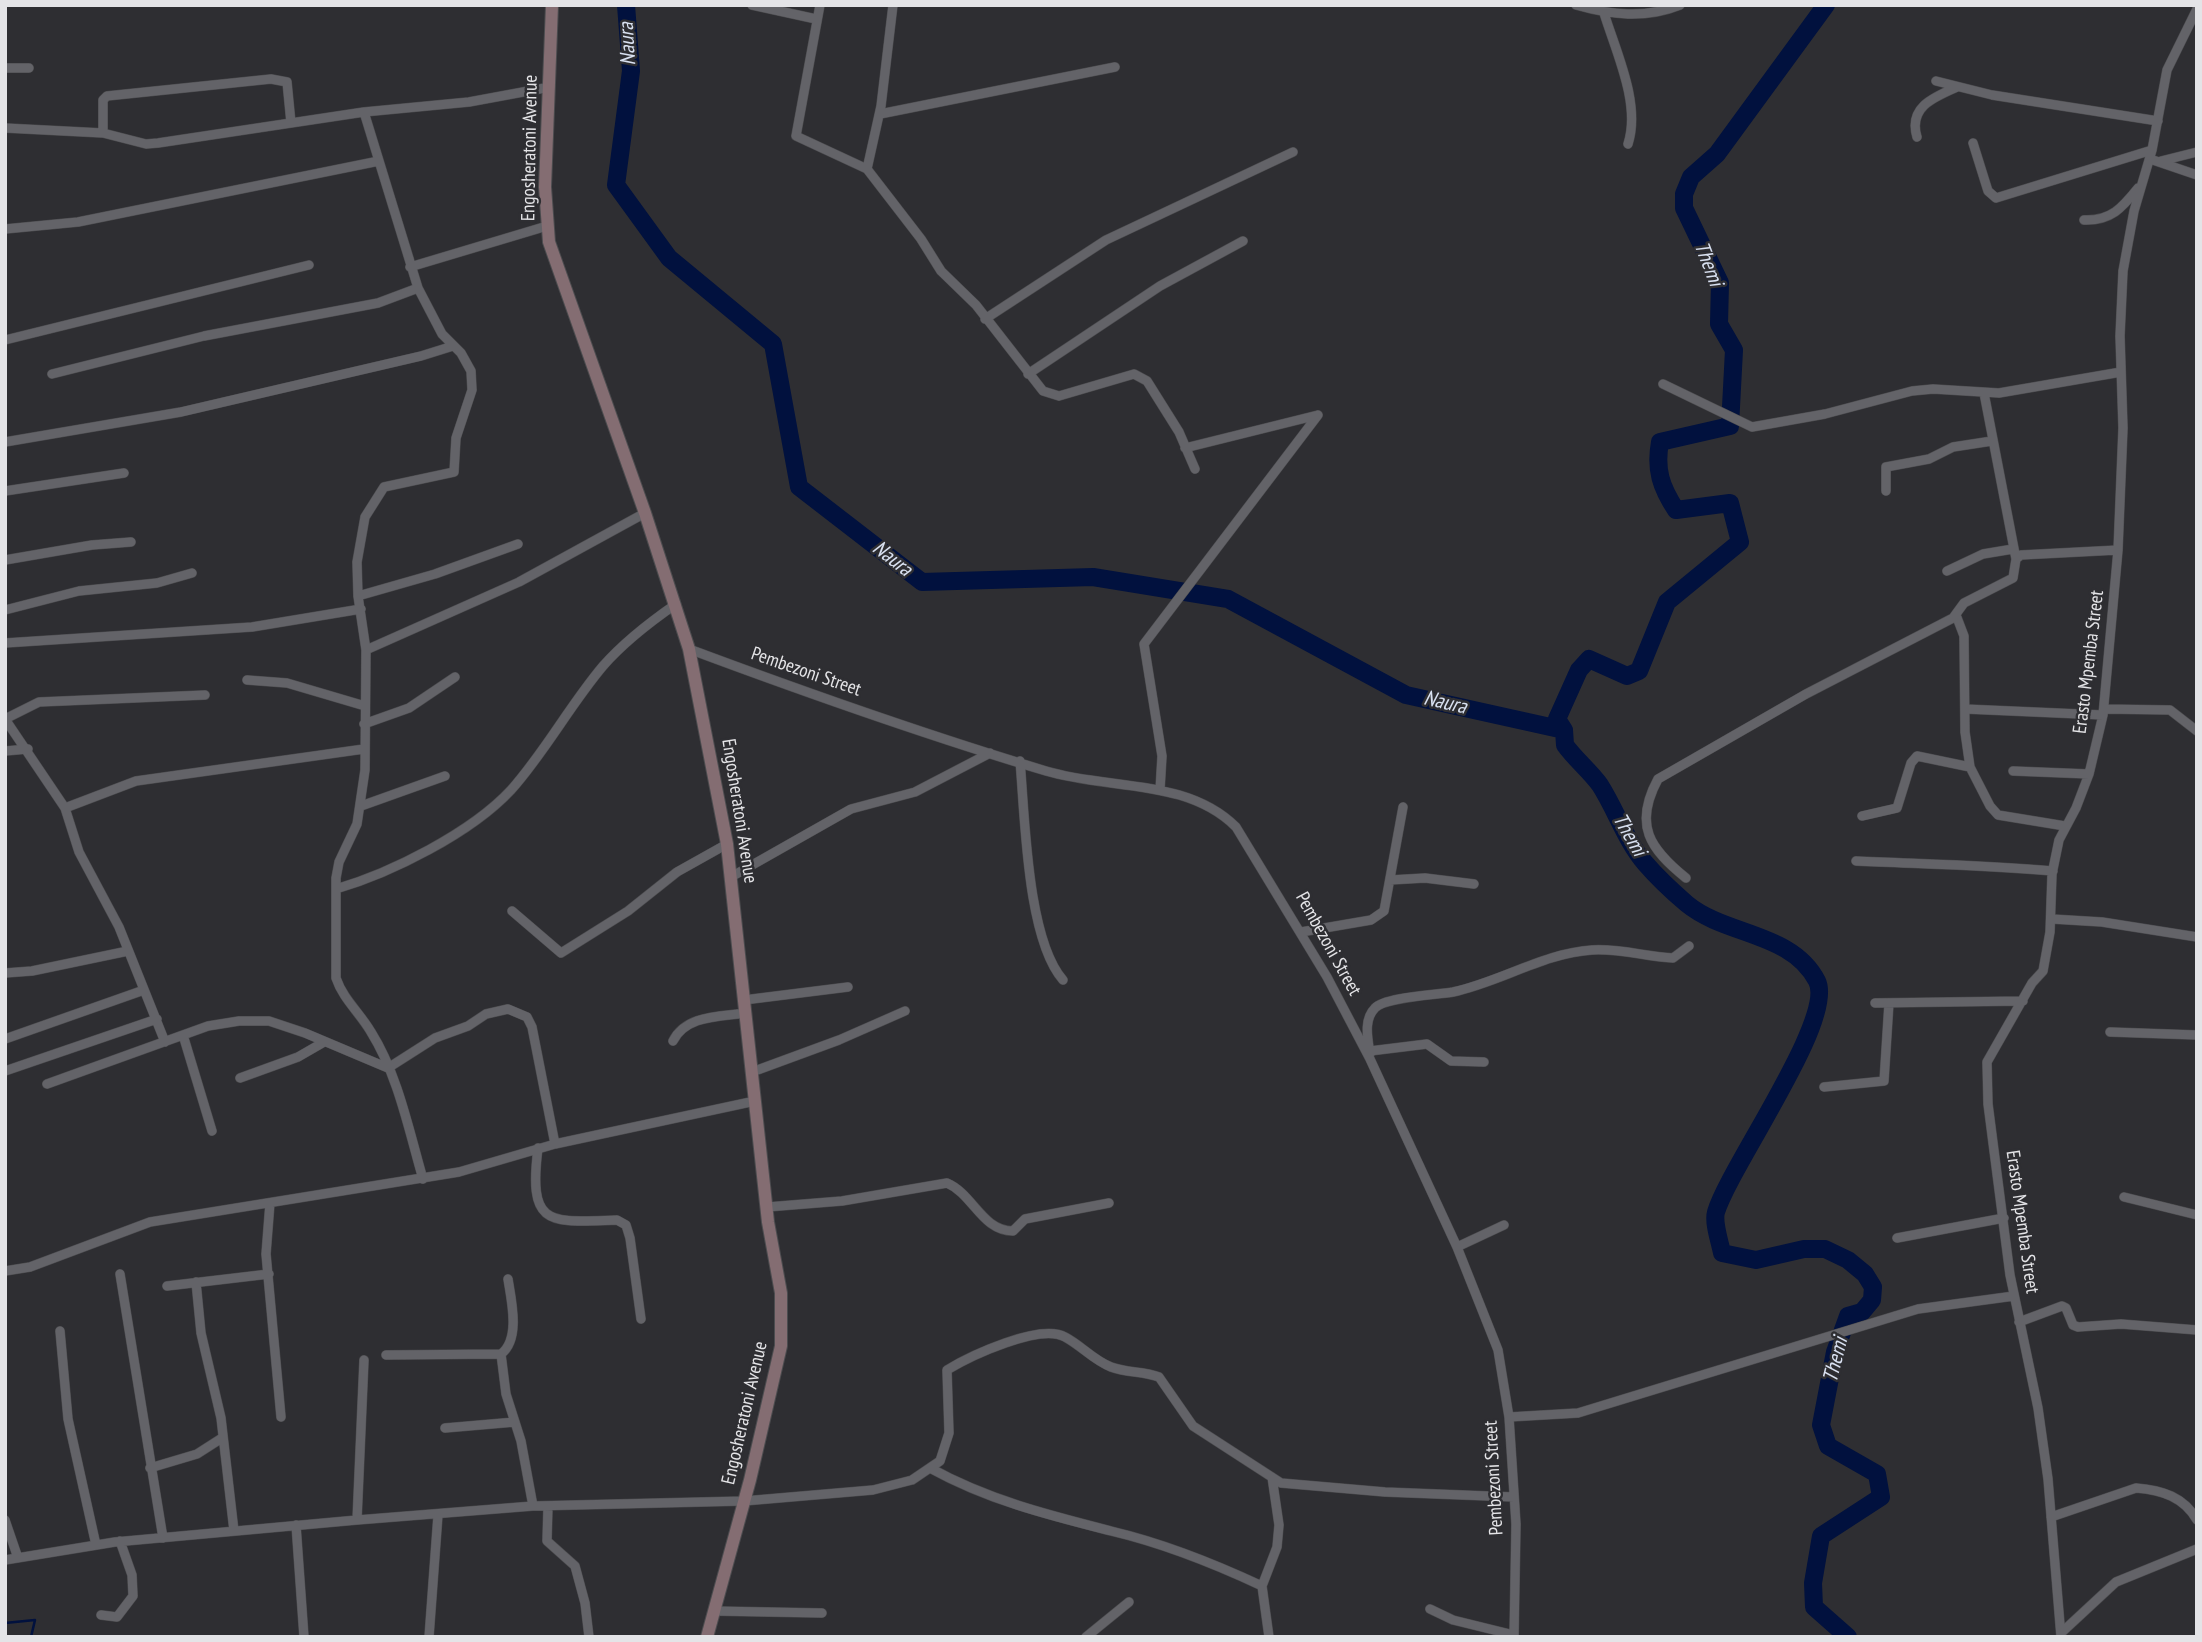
<!DOCTYPE html>
<style>
body{margin:0}
#map{position:relative;width:2202px;height:1642px;overflow:hidden;background:#2e2e32;font-family:"PT Sans Narrow",sans-serif}
canvas{display:block}
.frame{position:absolute;inset:0;border:7px solid #e4e4e7;pointer-events:none}
</style>
<div id="map">
<canvas width="2202" height="1642"></canvas>
<div class="frame"></div>
</div>
<script>
const ctx = document.querySelector('canvas').getContext('2d');
ctx.lineJoin = 'round';
function strokePath(path, color, width, dash) {
  ctx.strokeStyle = color;
  ctx.lineWidth = width;
  ctx.lineCap = dash ? 'butt' : 'round';
  ctx.setLineDash(dash || []);
  ctx.stroke(path);
}
function label(font, color, halo, rows, align = 'center') {
  ctx.font = font + ' "PT Sans Narrow",sans-serif';
  ctx.lineWidth = 5;
  ctx.setLineDash([]);
  ctx.textBaseline = 'middle';
  ctx.strokeStyle = halo;
  ctx.fillStyle = color;
  for (const [text, x, y, turn = 0] of rows) {
    ctx.save();
    ctx.translate(x, y);
    ctx.rotate((+turn || 0) * Math.PI / 180);
    ctx.textAlign = isNaN(turn) ? turn : align;
    if (halo) ctx.strokeText(text, 0, 0);
    ctx.fillText(text, 0, 0);
    ctx.restore();
  }
}
strokePath(new Path2D(`
 M5 1623 35 1620 31 1637`), '#01113e', 2.5);
strokePath(new Path2D(`
 M626 5 631 71 616 185 669 258 773 344 799 487 922 582 1093 577 1228 599 1406 695 1564 730
 M1826 5 1717 154 1691 177 1684 194V208L1720 283 1719 324 1734 350 1730 426 1660 442C1655 470 1661 487 1676 510L1730 503 1740 542 1667 602 1639 671 1627 676 1589 659 1579 670 1557 719 1564 730 1565 745C1575 759 1590 771 1600 785 1616 810 1626 841 1645 863 1657 877 1673 892 1687 904 1726 936 1792 932 1817 981 1836 1019 1730 1166 1716 1212 1713 1223 1720 1242 1722 1253L1756 1260 1804 1249H1825L1848 1260 1865 1274 1873 1287 1872 1300 1862 1312 1848 1316 1835 1352 1821 1425 1828 1446 1877 1474 1881 1497 1821 1536 1813 1583 1814 1607 1848 1637`), '#01113e', 18);
const street = new Path2D(`
 M752 5 816 19
 M820 5 796 136 867 169 921 239 941 271 976 305 1043 391 1059 396 1134 374 1147 381 1179 432 1195 469
 M1576 5C1611 15 1645 19 1680 5
 M1604 13C1616 52 1641 104 1628 144
 M5 68H29
 M1936 81 1992 95 2158 121
 M364 112 418 288 442 334 461 353 471 371 472 390 456 438 454 472 384 487 365 517 357 562 358 596 366 650 365 770 357 824 339 862 336 878V978C343 999 360 1013 371 1032 398 1075 409 1131 423 1179
 M880 114 1115 67
 M5 128 103 133 146 144 158 143 364 112 469 102 550 87
 M103 133V100L107 96 271 79 287 82 291 123
 M1917 137C1908 107 1934 97 1957 87
 M1973 143 1988 191 1996 198 2152 150
 M2150 159 2197 175
 M2161 161 2197 152
 M867 169 881 106 893 5
 M2084 220C2111 221 2122 208 2138 188
 M5 229 78 222 379 161
 M410 267 547 226
 M985 319 1106 240 1293 152
 M5 340 309 265
 M52 374 204 336 378 303 418 288
 M1028 374 1160 286 1243 241
 M1663 384 1752 427 1825 414 1912 391 1933 389 1999 393 2121 372
 M1984 393 2016 559
 M5 442 181 412 421 356 453 346
 M1185 448 1318 415
 M5 491 124 473
 M1886 491V467L1929 459 1953 447 1992 441
 M5 560 92 545 131 542
 M1947 571 1983 554 2013 549
 M358 596 435 574 518 544
 M5 610 79 591 157 583 192 573
 M1956 615 1964 636 1965 732 1970 767 1990 806 1998 815 2065 826
 M5 643 252 627 361 609
 M689 649C807 693 926 735 1046 771 1109 790 1187 778 1236 827L1327 977 1370 1059 1457 1247 1498 1350 1509 1417 1516 1524 1514 1637
 M366 650 519 582 645 513
 M247 680 287 683 365 706
 M1965 709 2103 715
 M2104 709 2170 710 2197 731
 M5 719 65 808 79 852 119 927 165 1042
 M5 719 39 702 205 695
 M364 724 409 708 455 677
 M5 751 28 749
 M1020 761C1025 817 1027 939 1063 980
 M2013 771 2089 774
 M1160 790 1162 756 1144 644 1318 415
 M361 806 445 776
 M65 808 136 781 364 749
 M1862 816 1897 808 1911 763 1917 756 1970 767
 M1856 861C1921 864 1987 865 2053 871
 M731 877 851 809 915 792 990 753
 M1686 878C1650 849 1633 825 1658 779L1806 694 1953 618 1964 603 2013 578 2016 559 2021 555 2118 550
 M1390 880 1425 878 1474 884
 M336 889C391 873 471 833 511 790 545 752 570 705 603 666 624 642 650 622 676 604
 M512 911 561 953 628 911 677 872 727 844
 M2052 919 2102 922 2197 937
 M1301 932 1371 920 1384 911 1403 807
 M5 973 32 971 128 951
 M744 1000 848 987
 M1875 1003 2023 1001
 M2110 1032 2197 1035
 M183 1035 212 1131
 M5 1039 144 990
 M673 1041C686 1015 719 1017 746 1013
 M1370 1051 1427 1044 1451 1061 1484 1062
 M1370 1054C1368 1039 1363 1020 1375 1008 1385 997 1436 995 1453 992 1500 982 1544 953 1592 950 1620 948 1646 957 1673 958L1689 946
 M5 1071 157 1019
 M752 1072 839 1040 905 1011
 M240 1078 298 1057 324 1042
 M47 1084 208 1026 239 1021H269L305 1033 388 1068 435 1038 468 1026 486 1014 508 1009 527 1017 532 1027 555 1144
 M1824 1087 1884 1081 1889 1003
 M538 1148C528 1228 549 1222 617 1220L626 1225 630 1238 641 1319
 M2124 1197 2197 1215
 M270 1203 266 1254 281 1417
 M767 1207 842 1201 947 1183C973 1194 982 1231 1013 1231L1025 1219 1109 1203
 M1897 1238 2004 1218
 M1457 1247 1504 1225
 M5 1271 30 1267 150 1222 459 1172 555 1144 755 1101
 M120 1274 163 1538
 M196 1282 201 1333 221 1418 234 1531
 M167 1286 269 1274
 M2019 1322 2062 1306 2066 1308 2073 1325 2078 1327 2121 1324 2197 1330
 M60 1331 68 1419 96 1545
 M501 1354 506 1394 521 1441 533 1506
 M386 1355 501 1354C521 1339 511 1299 508 1279
 M1509 1417 1578 1413 1918 1309 2014 1296
 M445 1428 515 1422
 M150 1468 197 1454 222 1438
 M930 1468C988 1500 1048 1515 1111 1531 1162 1543 1215 1564 1262 1586
 M548 1506 547 1541 575 1566 585 1603 589 1637
 M2051 1517 2136 1488C2162 1490 2184 1497 2197 1520
 M5 1520 18 1558
 M357 1520 364 1360
 M296 1525 304 1637
 M5 1560 115 1542 357 1520 533 1506 744 1501 873 1490 912 1480 940 1461 949 1433 947 1370C970 1356 1040 1323 1065 1337 1082 1346 1093 1360 1111 1367 1127 1373 1143 1371 1159 1377L1193 1426 1281 1483 1385 1492 1514 1497
 M1430 1609 1453 1620 1514 1635
 M714 1611 822 1613
 M101 1615 117 1617 133 1596 132 1575 120 1541
 M2061 1633 2116 1582 2197 1549
 M429 1637 438 1515
 M1086 1637 1129 1602
 M1269 1637 1262 1586 1277 1547 1279 1525 1272 1477
 M2061 1637 2048 1479 2038 1408 2010 1275 1988 1104 1987 1062 2032 983 2043 971 2050 932 2052 874 2059 840 2076 808 2089 774 2103 715 2118 550 2123 428 2120 336 2123 271 2134 211 2152 150 2167 70 2197 9`);
const secondary = new Path2D(`
 M552 5 545 187 549 242 645 513 689 649 727 844 768 1222 781 1293V1346L750 1480 707 1637`);
strokePath(street, '#4c4c4f', 10);
strokePath(secondary, '#4c4c4f', 14);
strokePath(street, '#636368', 9);
strokePath(secondary, '#846d72', 12);
label('19px', '#e4e4e7', '#2e2e32', [
 ["Engosheratoni Avenue",530,148,-89],
 ["Erasto Mpemba Street",2089,662,-83],
 ["Pembezoni Street",806,672,19],
 ["Engosheratoni Avenue",739,811,81],
 ["Pembezoni Street",1328,944,61],
 ["Erasto Mpemba Street",2022,1222,82],
 ["Engosheratoni Avenue",745,1413,-77],
 ["Pembezoni Street",1494,1478,-93]
]);
label('italic 21px', '#d9e1f1', '#2e2e32', [
 ["Naura",628,44,-93],
 ["Themi",1708,264,69],
 ["Naura",892,559,38],
 ["Naura",1445,703,13],
 ["Themi",1629,835,60],
 ["Themi",1836,1360,-76]
]);
</script>
